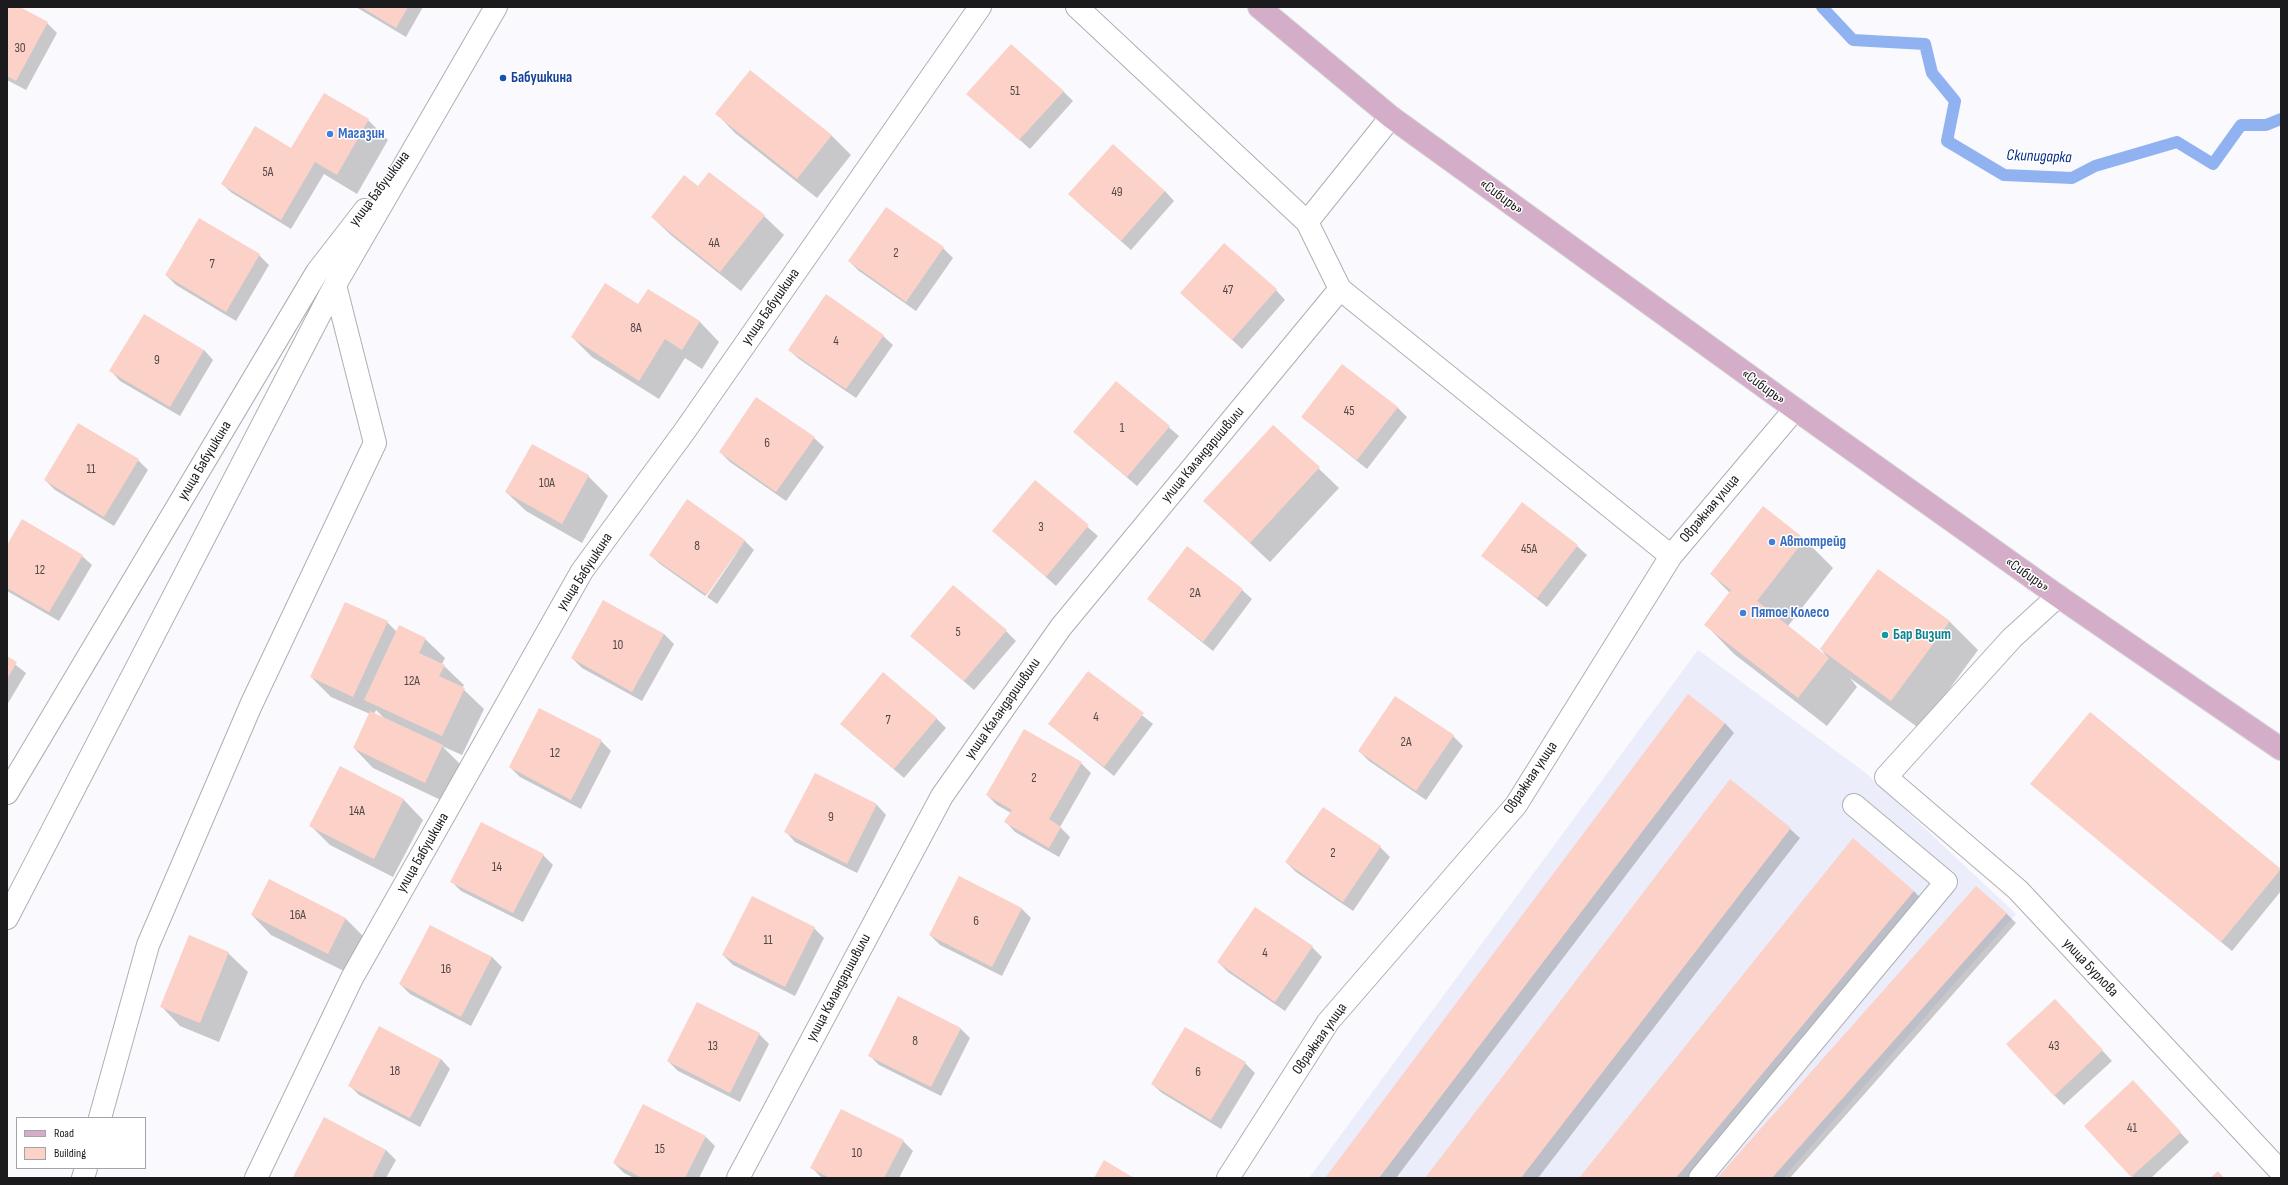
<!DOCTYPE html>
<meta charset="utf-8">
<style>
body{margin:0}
#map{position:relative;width:2288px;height:1185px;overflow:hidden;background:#fafafe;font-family:"Sofia Sans Condensed",sans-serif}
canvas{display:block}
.frame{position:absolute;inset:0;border:8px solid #1b1b1d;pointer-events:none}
.legend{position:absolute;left:16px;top:1117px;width:130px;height:52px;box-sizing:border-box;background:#fff;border:1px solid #a4a4a5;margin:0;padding:5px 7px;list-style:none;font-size:12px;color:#1b1b1d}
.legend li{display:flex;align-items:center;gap:8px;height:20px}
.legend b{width:20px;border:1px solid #a4a4a5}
</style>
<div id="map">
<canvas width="2288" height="1185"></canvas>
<div class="frame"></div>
<ul class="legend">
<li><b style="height:5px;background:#d4adc8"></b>Road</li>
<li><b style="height:11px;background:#fcd1c8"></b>Building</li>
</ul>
</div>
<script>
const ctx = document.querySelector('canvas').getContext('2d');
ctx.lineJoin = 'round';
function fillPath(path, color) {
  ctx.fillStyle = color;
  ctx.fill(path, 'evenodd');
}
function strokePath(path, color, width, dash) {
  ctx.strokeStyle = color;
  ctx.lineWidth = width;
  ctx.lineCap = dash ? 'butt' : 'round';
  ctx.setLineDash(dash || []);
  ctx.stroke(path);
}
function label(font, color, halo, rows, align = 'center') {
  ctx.font = font + ' "Sofia Sans Condensed",sans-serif';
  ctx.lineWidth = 3;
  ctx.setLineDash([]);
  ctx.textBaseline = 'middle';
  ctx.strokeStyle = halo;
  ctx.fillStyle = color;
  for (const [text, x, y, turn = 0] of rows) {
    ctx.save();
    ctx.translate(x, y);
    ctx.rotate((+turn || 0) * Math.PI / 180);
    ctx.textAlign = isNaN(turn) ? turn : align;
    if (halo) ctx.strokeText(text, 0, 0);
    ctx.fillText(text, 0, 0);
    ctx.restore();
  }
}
fillPath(new Path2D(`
 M1698 650 1866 773 2016 914 1783 1178H1309Z`), '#ebeefa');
fillPath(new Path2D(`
 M7 7H18L47 23 57 33 26 90 7 80Z
 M356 7H423L406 37Z
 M750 71 832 136 851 155 817 198 735 133 716 113Z
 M1063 91 1073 101 1030 149 968 94Z
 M324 94 368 120 388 140 357 194 324 174 291 229 232 193 222 184 295 151Z
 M699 188 764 216 784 235 741 291 672 236 652 217Z
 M1165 191 1174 201 1131 250 1079 204Z
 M943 248 953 258 916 311 859 271 849 261Z
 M259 255 269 265 236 321 176 285 166 275Z
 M648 290 700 322 719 342 702 369 685 358 659 399 592 357 572 337 638 306Z
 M1276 290 1285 300 1242 349 1181 293Z
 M883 336 893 345 856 398 799 359 789 350Z
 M204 350 213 360 180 416 120 381 111 371Z
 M1116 382 1179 436 1137 486 1084 441Z
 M1397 407 1407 417 1367 469 1302 417Z
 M1274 426 1339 488 1270 562 1205 501Z
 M814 438 824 447 786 501 730 462 720 452Z
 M532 445 588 476 608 496 582 543 526 511 506 492Z
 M138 460 148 470 114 526 55 490 45 480Z
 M1035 482 1098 536 1056 586 994 531Z
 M687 501 745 541 705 596 660 564 650 555Z
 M1804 539 1833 568 1788 626 1827 657 1821 649 1949 621 1978 650 1920 729 1850 678 1857 687 1827 726 1734 654 1706 625 1730 593 1711 574Z
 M745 541 754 550 717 604 707 597Z
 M1577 546 1587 555 1547 607 1482 555Z
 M7 547 82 556 92 565 59 621 7 591Z
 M1242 590 1252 599 1213 651 1148 599Z
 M603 601 664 634 674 644 642 701 582 668 572 658Z
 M387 622 397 632 425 639 445 658 442 664 464 685 462 688 484 709 462 755 442 746 462 766 445 802 373 768 354 748 370 714 331 697 311 677ZM376 710 384 718 374 714Z
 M1006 631 1016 641 974 690 911 636Z
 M7 658 26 673 7 705Z
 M1088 672 1153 724 1114 776 1049 724Z
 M2091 713 2281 870V891L2232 951 2031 784Z
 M936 718 946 728 904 778 851 733Z
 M1725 723 1734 733 1396 1178H1326Z
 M1453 736 1463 746 1426 800 1369 761 1359 751Z
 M601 741 611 751 581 809 520 777 510 767Z
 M1081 763 1091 773 1060 827 1070 837 1059 857 1015 832 1006 822 1011 813 997 805 987 795Z
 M341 768 404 800 423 820 393 877 330 845 310 825Z
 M815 774 877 805 886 815 857 873 795 842 786 832Z
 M1790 829 1800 838 1538 1178H1426Z
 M1380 847 1390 857 1353 911 1296 872 1286 862Z
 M543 855 553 865 523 922 461 891 452 882Z
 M960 877 1022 909 1031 918 1002 976 940 945 930 935Z
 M1914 891 1923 901 1693 1178H1580Z
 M1255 908 1312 947 1322 957 1285 1011 1228 972 1218 962Z
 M2006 913 2016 923 1790 1178H1718Z
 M252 915 346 919 365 938 348 973 271 935Z
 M430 926 492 957 502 967 471 1026 410 994 400 984Z
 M814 928 824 938 795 996 733 965 723 955Z
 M228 953 248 972 219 1042 180 1026 161 1006Z
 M698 1003 759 1034 769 1044 740 1102 678 1071 668 1061Z
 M2065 1010 2112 1061 2064 1105 2054 1095Z
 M961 1029 970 1038 941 1096 879 1065 869 1055Z
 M441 1059 450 1069 420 1127 359 1095 349 1085Z
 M1245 1063 1255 1073 1221 1129 1162 1093 1152 1084Z
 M2142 1091 2189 1142 2151 1178H2134L2085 1126Z
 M325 1119 386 1150 396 1160 386 1178H295Z
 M706 1137 715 1146 699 1178H634L624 1173 614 1163Z
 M903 1141 913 1151 899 1178H822L812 1168Z`), '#0003');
strokePath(new Path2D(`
 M1822 7 1853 40 1925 44 1932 73 1955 101 1947 141 2004 175 2072 178 2095 166 2177 142 2213 164 2241 125H2266L2281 119`), '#90b2f1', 12);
fillPath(new Path2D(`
 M7 7H20L48 22 16 81 7 76Z
 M361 7H408L396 28Z
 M1011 44 1064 91 1019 140 966 94Z
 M750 70 832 135 797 179 715 114Z
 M324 93 369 119 337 175 315 162 281 220 221 184 255 126 291 148Z
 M1113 144 1165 191 1121 241 1068 194Z
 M709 172 765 215 720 272 651 217 684 175 698 186Z
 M886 207 944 247 906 302 848 261Z
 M199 218 260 254 226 312 165 275Z
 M1224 243 1277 289 1232 340 1180 293Z
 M605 283 638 304 648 289 700 321 682 350 665 339 639 381 571 337Z
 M826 294 884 335 846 389 788 350Z
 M144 314 204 350 170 407 109 371Z
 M1342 364 1398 407 1357 460 1301 417Z
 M1116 381 1170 426 1127 477 1073 432Z
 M756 397 815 437 776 492 719 452Z
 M78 423 139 459 104 517 44 480Z
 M1273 425 1320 467 1250 543 1203 501Z
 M532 444 589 475 562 524 505 492Z
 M1035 480 1089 525 1046 577 992 531Z
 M687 499 745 540 707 595 649 555Z
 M1522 502 1578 545 1537 598 1481 556Z
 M1763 506 1805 539 1757 601 1829 658 1798 698 1704 625 1731 590 1710 574Z
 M22 519 83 555 49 612 7 588V545Z
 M1187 546 1243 589 1203 642 1147 599Z
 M1878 569 1950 621 1891 701 1820 649Z
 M953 585 1007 630 964 681 910 636Z
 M603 600 664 634 632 692 571 658Z
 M345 602 388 621 353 697 310 677Z
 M399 625 426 638 419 653 445 665 439 676 465 688 442 736 364 700Z
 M7 656 17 662 7 679Z
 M1088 671 1144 713 1104 767 1048 724Z
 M883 672 937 718 894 769 840 724Z
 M1688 694 1725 723 1379 1178H1325Z
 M1395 696 1454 735 1416 791 1358 751Z
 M539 708 602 740 571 800 509 767Z
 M370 711 443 745 425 783 353 748Z
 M2090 712 2281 869 2221 942 2030 784Z
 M1024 729 1082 762 1049 819 1061 827 1049 848 1004 822 1012 810 986 795Z
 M340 766 404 799 374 859 309 826Z
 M815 773 877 804 847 864 784 832Z
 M1730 779 1791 828 1521 1178H1425Z
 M1323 807 1381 846 1343 902 1285 862Z
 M481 822 544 854 513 913 450 882Z
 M1853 838 1914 891 1676 1178H1579Z
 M959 876 1022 908 992 967 929 935Z
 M269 879 346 918 328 954 251 915Z
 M1976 886 2007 913 1772 1178H1717Z
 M752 896 815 927 785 987 722 955Z
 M1255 907 1313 946 1275 1002 1217 962Z
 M430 925 492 957 461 1017 399 984Z
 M189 935 229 952 200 1023 160 1007Z
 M898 996 961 1028 931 1087 868 1056Z
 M2055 999 2103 1050 2054 1096 2006 1044Z
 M697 1002 760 1033 730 1093 667 1061Z
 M379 1026 441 1059 410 1118 348 1086Z
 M1185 1027 1246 1062 1211 1120 1151 1084Z
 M2133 1080 2181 1132 2131 1177 2084 1126Z
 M643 1104 706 1136 685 1178H642L613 1163Z
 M841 1109 904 1140 884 1178H830L810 1168Z
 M324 1117 386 1150 372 1178 293 1177Z
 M1104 1160 1134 1178H1094Z
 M2218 1171 2224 1178H2210Z`), '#fcd1c8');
const minor = new Path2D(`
 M1077 7 1307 222 1340 289 1671 556
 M1307 222 1391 117
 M2058 596 2012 638 1886 777 2018 890 2281 1172
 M7 793 317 272 365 210
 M7 918 335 285 496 7
 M100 1118 148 945 251 705 375 443 335 285
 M83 1178 86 1168
 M256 1178 352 978 582 571 684 432 980 7
 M738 1178 942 796 1061 627 1340 289
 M1228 1178 1328 1022 1516 805 1671 556 1795 409
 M1700 1178 1946 882 1854 805`);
const major = new Path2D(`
 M1259 7 1391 117 1795 409 2058 596 2281 749`);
strokePath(minor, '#aeafb4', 24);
strokePath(major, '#d6d6d6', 24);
strokePath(minor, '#fff', 22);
strokePath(major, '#d4adc8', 22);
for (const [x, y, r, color] of [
 [503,78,4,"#1a4fb4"],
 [330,134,4,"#3f7fe0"],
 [1772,542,4,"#3f7fe0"],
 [1743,613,4,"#3f7fe0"],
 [1885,635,4,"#0f9aa8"]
]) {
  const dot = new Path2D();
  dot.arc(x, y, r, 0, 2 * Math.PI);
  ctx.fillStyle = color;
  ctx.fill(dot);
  strokePath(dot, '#fff', 1.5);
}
label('13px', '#534848', null, [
 ["30",20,49],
 ["51",1015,92],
 ["5А",268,173],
 ["49",1117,193],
 ["4А",714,244],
 ["2",896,254],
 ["7",212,265],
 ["47",1228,291],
 ["8А",636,329],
 ["4",836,342],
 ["9",157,361],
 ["45",1349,412],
 ["1",1122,429],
 ["6",767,444],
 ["11",91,470],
 ["10А",547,484],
 ["3",1041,528],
 ["8",697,547],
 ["45А",1529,550],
 ["12",40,571],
 ["2А",1195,594],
 ["5",958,633],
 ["10",618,646],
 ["12А",412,682],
 ["4",1096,718],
 ["7",888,721],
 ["2А",1406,743],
 ["12",555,754],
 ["2",1034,779],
 ["14А",357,812],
 ["9",831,818],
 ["2",1333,854],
 ["14",497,868],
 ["16А",298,916],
 ["6",976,922],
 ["11",768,941],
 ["4",1265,954],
 ["16",446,970],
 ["8",915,1042],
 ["13",713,1047],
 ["43",2054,1047],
 ["18",395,1072],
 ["6",1198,1073],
 ["41",2132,1129],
 ["15",660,1150],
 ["10",857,1154]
]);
label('bold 15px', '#164399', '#fff', [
 ["Бабушкина",511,78]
], 'left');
label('bold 15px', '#366cbe', '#fff', [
 ["Магазин",338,134],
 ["Автотрейд",1780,542],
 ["Пятое Колесо",1751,613]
], 'left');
label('15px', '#1b1b1d', '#fff', [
 ["улица Бабушкина",380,189,-53],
 ["«Сибирь»",1501,197,36],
 ["улица Бабушкина",771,307,-55],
 ["«Сибирь»",1763,387,36],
 ["улица Каландаришвили",1203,455,-50],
 ["улица Бабушкина",205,461,-59],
 ["Овражная улица",1710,509,-50],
 ["улица Бабушкина",585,572,-57],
 ["«Сибирь»",2027,575,35],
 ["улица Каландаришвили",1003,709,-55],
 ["Овражная улица",1531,778,-56],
 ["улица Бабушкина",423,853,-60],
 ["улица Бурлова",2090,968,47],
 ["улица Каландаришвили",839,988,-62],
 ["Овражная улица",1320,1039,-55]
]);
label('bold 15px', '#0d838f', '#fff', [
 ["Бар Визит",1893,635]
], 'left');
label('italic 16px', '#032d85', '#fff', [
 ["Скипидарка",2039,157,2]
]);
</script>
